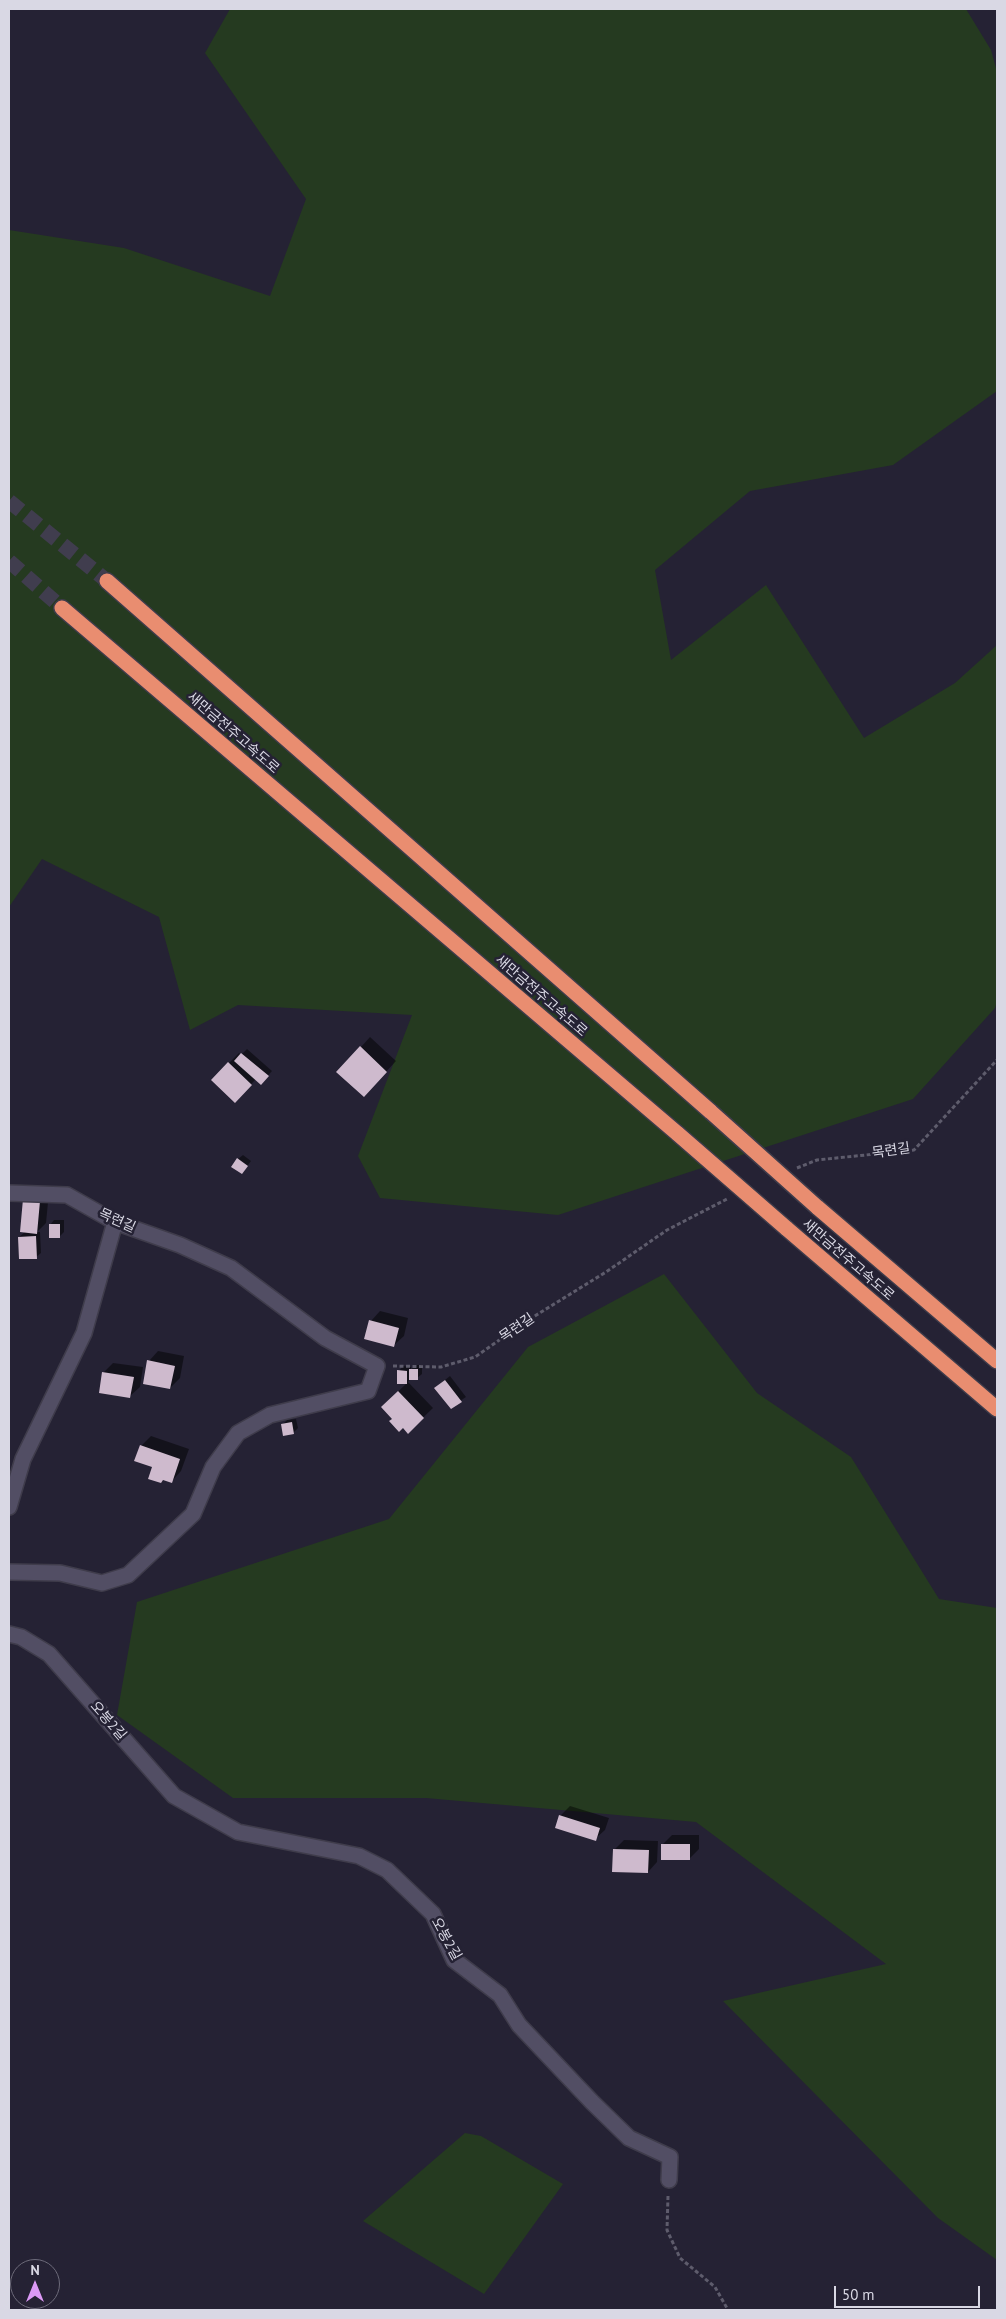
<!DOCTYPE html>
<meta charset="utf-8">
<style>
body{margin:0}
#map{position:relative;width:1006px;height:2319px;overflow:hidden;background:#252234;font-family:"PT Sans",sans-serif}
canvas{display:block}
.frame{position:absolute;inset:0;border:10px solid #d9d8e4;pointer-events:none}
.north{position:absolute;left:10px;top:2259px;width:50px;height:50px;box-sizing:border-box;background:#252234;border:1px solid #6d6b7a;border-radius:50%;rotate:0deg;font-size:14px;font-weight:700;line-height:20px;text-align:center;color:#d9d8e4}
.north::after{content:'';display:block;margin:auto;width:18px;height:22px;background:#db99f5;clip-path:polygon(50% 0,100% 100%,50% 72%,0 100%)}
.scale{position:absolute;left:834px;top:2286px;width:146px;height:22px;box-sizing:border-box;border:2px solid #d9d8e4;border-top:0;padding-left:6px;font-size:15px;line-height:18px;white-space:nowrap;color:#d9d8e4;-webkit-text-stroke:4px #252234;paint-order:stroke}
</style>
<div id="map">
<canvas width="1006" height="2319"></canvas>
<div class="frame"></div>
<div class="north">N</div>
<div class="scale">50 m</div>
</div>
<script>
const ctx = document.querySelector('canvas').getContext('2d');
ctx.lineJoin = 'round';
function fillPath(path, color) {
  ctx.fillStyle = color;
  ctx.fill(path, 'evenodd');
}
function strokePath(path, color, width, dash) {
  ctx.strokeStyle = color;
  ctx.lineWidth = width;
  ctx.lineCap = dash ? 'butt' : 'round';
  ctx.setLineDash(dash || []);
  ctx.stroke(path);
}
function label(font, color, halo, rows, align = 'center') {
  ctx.font = font + ' "PT Sans","Noto Sans KR",sans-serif';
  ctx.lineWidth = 5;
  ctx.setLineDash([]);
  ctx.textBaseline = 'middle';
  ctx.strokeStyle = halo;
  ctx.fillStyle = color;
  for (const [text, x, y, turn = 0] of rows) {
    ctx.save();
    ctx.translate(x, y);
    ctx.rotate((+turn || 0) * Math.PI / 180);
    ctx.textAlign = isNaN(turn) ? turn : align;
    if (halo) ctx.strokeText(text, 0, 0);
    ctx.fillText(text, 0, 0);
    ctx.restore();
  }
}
fillPath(new Path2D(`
 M230 9H966L991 50 997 72V391L893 465 750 491 655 570 671 660 766 585 864 738 955 683 997 645V1001L995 1008 913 1099 558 1215 380 1198 358 1156 412 1015 238 1005 190 1030 159 917 42 859 9 907V230L124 248 270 296 306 199 205 53Z
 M664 1274 757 1393 851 1457 939 1599 997 1608V2260L938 2218 723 2001 886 1964 696 1822 426 1798H233L117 1715 137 1602 389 1519 528 1347Z
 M465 2133 481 2136 563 2184 484 2294 363 2221Z`), '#253a20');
fillPath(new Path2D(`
 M370 1037 396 1061 373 1086 361 1047Z
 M247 1049 272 1071 265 1079H256L235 1101 213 1079 239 1053 241 1055Z
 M243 1155 251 1161 242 1173 238 1159Z
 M49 1192 46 1223 37 1232H40L41 1253 36 1257 19 1237 25 1232 24 1200Z
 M54 1220H64V1232L59 1237 50 1225Z
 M380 1311 408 1318 404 1336 394 1345 371 1321Z
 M158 1351 184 1356 180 1378 170 1388 149 1361Z
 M113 1363 143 1367 140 1387 130 1396 103 1373Z
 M415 1365H422V1374L417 1378H411L408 1382 433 1408 408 1432 382 1407 407 1383 399 1371 403 1366 411 1367V1370Z
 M450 1376 466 1397 451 1407 440 1384Z
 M296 1419 298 1428 293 1433 282 1425 287 1420Z
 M151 1436 189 1449 181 1471 172 1481 154 1466 141 1446Z
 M570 1806 609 1818 605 1830 595 1839 560 1816Z
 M672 1835H699V1849L689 1859 662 1845Z
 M624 1840 658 1841 657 1862 648 1872 614 1850Z`), '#0007');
fillPath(new Path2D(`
 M360 1046 387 1072 364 1097 336 1072Z
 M241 1053 269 1076 261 1085 234 1061Z
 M228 1062 252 1085 235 1103 211 1080Z
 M237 1158 248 1166 242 1174 231 1167Z
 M23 1199 40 1201 37 1234 20 1232Z
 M49 1224H60V1238H49Z
 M36 1236 37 1259H19L18 1237Z
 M369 1320 399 1328 394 1347 364 1339Z
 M147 1360 175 1366 170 1389 143 1384Z
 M409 1369H418V1380H409Z
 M397 1370 407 1371V1384H397Z
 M102 1372 134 1377 130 1398 99 1393Z
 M445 1380 462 1402 451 1409 434 1388Z
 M398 1391 424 1418 408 1434 403 1428 399 1432 389 1421 392 1419 381 1407Z
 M292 1422 294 1434 283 1436 281 1424Z
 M140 1445 180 1459 172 1483 163 1480 161 1483 148 1479 152 1467 134 1461Z
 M559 1815 600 1828 596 1841 555 1828Z
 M661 1844H690V1860H661Z
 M613 1849 649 1850 648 1873 612 1872Z`), '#cebacd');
strokePath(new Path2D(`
 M9 501 107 581
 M9 561 62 608`), '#403d4e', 15, [15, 8]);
const minor = new Path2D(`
 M9 1193 67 1195 115 1222 180 1245 231 1268 325 1338 377 1366 368 1391 270 1415 238 1433 213 1467 193 1514 128 1575 102 1583 60 1573 9 1572
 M9 1507 23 1459 84 1333 115 1222
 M9 1634 21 1637 49 1654 174 1796 238 1832 359 1856 387 1870 433 1914 454 1960 500 1995 519 2025 592 2102 629 2138 670 2157 669 2180`);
const highway = new Path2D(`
 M107 581 711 1112
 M62 608 678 1134
 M817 1207 997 1361
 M786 1228 997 1409`);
strokePath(minor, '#3f3c4b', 18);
strokePath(highway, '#3f3c4b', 18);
strokePath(new Path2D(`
 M797 1168 817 1160 914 1150 997 1060
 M393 1366 441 1367 475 1357 525 1322 606 1272 667 1230 727 1199
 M668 2196 667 2230 680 2258 715 2287 728 2310`), '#5e5c6c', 3, [4, 2.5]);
strokePath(minor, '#524e64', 15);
strokePath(highway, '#e98d70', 15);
const highwayBridge = new Path2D(`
 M711 1112 817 1207
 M678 1134 786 1228`);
strokePath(highwayBridge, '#3f3c4b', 18, []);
strokePath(highwayBridge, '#e98d70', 15);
label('14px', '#d9d8e4', '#252234', [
 ["새만금전주고속도로",233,733,41],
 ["새만금전주고속도로",541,996,41],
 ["목련길",891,1151,-8],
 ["목련길",117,1221,24],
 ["새만금전주고속도로",848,1260,41],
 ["목련길",517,1328,-34],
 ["오봉2길",108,1721,49],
 ["오봉2길",446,1939,61]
]);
</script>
